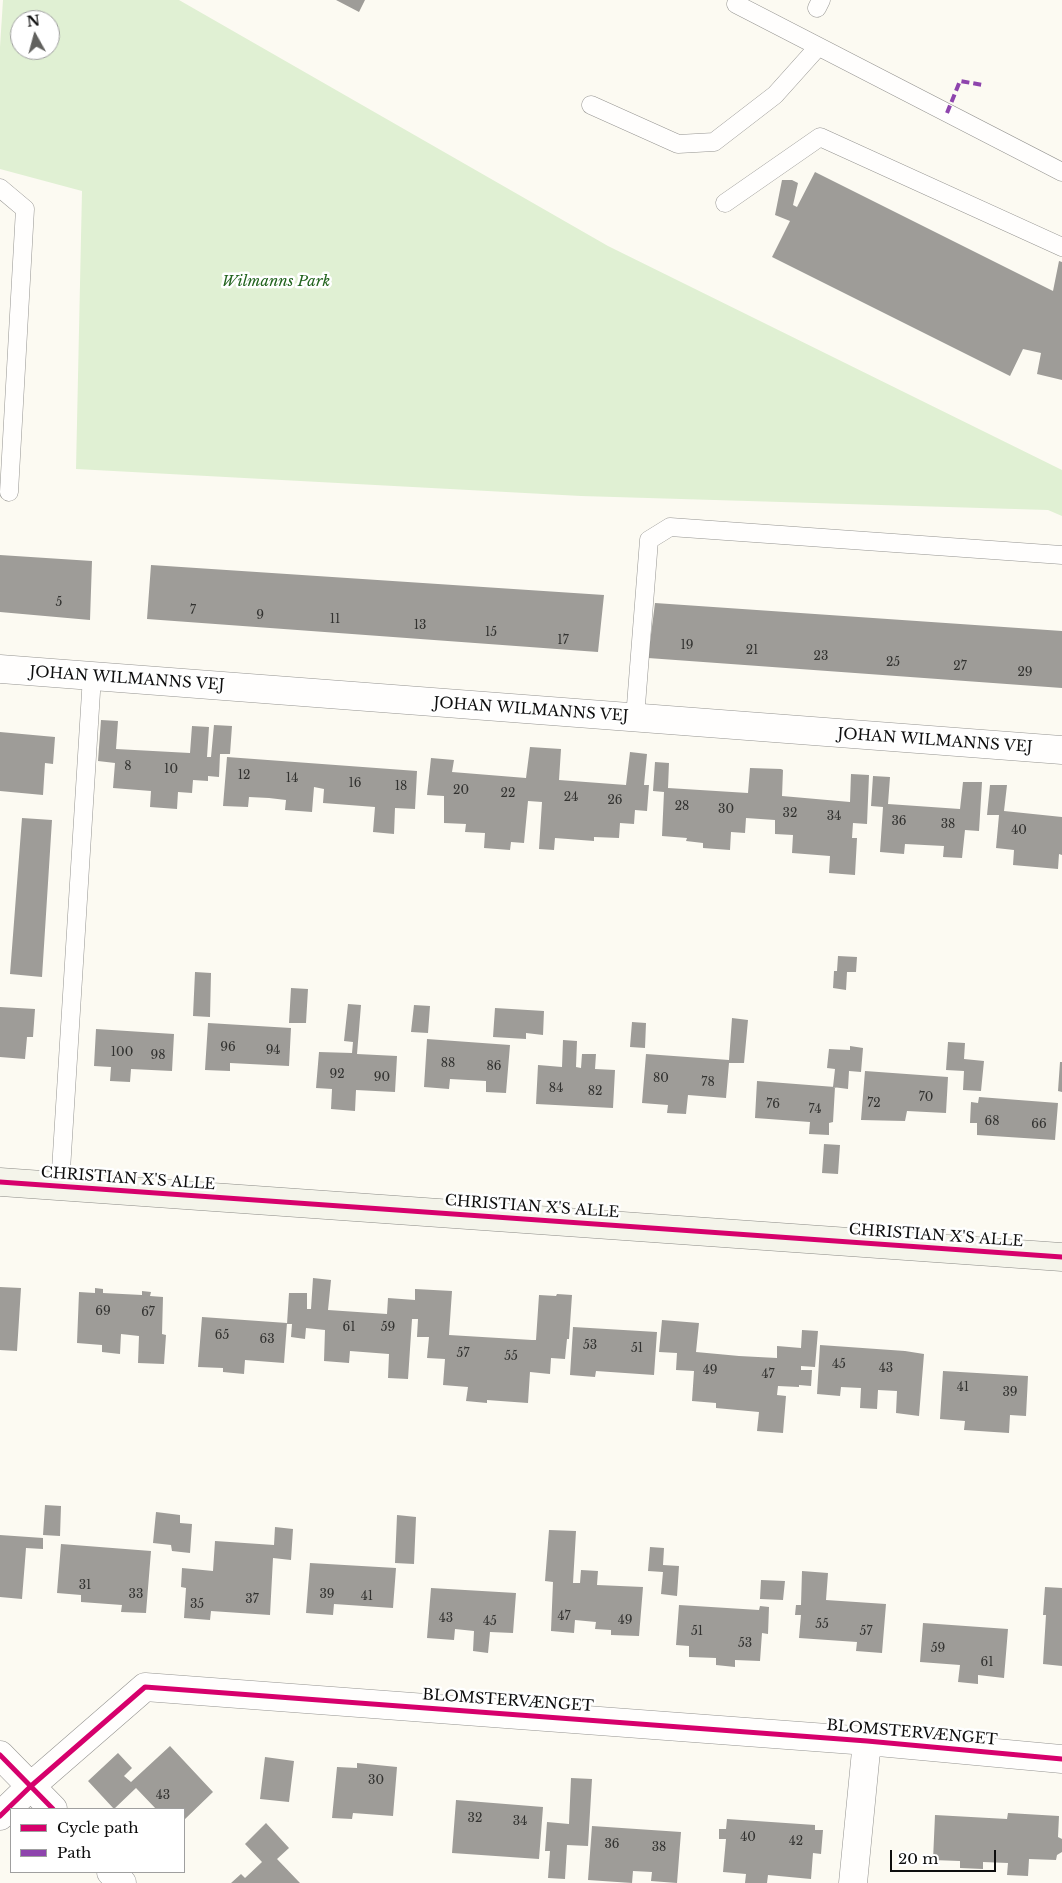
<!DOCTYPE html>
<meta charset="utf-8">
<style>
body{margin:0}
#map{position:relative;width:1062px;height:1883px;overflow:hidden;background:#fcfaf2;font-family:"Libre Baskerville",serif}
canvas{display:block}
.legend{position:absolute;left:10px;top:1808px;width:175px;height:65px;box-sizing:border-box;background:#fff;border:1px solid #9f9f9f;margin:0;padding:6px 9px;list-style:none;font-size:15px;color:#0e0e0e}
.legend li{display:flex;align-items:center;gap:10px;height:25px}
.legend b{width:25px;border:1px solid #9f9f9f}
.north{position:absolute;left:10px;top:10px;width:50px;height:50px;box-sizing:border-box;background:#fff;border:1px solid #9f9f9f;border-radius:50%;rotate:353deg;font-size:14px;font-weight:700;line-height:20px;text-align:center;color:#0e0e0e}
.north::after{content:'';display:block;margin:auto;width:18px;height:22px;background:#61615e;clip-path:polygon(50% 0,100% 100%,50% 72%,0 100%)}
.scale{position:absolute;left:890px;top:1850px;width:106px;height:22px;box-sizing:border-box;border:2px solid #0e0e0e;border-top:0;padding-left:6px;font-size:15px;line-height:18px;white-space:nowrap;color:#0e0e0e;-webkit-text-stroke:4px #fff;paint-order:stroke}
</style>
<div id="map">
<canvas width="1062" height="1883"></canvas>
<ul class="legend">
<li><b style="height:6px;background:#d6006c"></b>Cycle path</li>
<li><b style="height:6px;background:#8e44ad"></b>Path</li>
</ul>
<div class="north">N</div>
<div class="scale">20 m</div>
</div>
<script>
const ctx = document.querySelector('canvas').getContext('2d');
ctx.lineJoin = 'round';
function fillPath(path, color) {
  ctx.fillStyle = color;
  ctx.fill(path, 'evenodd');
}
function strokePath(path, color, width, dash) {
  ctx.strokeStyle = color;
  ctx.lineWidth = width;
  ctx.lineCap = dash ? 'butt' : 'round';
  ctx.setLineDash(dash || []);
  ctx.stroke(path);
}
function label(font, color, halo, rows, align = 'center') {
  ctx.font = font + ' "Libre Baskerville",serif';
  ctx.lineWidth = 5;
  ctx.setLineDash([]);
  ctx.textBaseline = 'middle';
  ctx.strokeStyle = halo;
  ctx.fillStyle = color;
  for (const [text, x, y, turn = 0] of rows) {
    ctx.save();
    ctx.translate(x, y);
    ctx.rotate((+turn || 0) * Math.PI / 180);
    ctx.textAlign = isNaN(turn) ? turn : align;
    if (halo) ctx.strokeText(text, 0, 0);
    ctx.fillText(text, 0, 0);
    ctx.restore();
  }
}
fillPath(new Path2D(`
 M3 0H179L608 246 1062 470V516L1048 510 581 496 76 469 82 191 0 169V47ZM20 20H50V50H20Z`), '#e0f0d3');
fillPath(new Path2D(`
 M336 0H365L359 12Z
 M815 172 1053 291 1059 261 1062 262V380L1037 374 1041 353 1023 349 1010 376 772 257 790 221 775 215 782 180H792L798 183 793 205 797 207Z
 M0 555 92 561 90 620 0 612Z
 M151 565 604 595 598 652 147 619Z
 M655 603 1062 631V688L648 658Z
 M101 720 118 721 116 749 190 753 192 726 209 727 207 757H211L214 725 232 726 230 754H220L219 777 208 776V781L193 780 192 793 178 792 177 809 150 807 151 791 113 788 115 763 98 761Z
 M0 732 55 737 53 764 45 763 43 795 0 791Z
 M530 747 561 749 559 780 626 785 630 752 647 754 644 785H649L647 811 635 810 634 824 620 823 619 838 594 837V841L555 838 554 850 539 849 542 802 528 801 524 843 511 842 510 850 484 848 485 833 465 832 466 824 444 823V796L427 795 431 758 454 760 452 772 526 778Z
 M227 757 417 771 415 809 395 808 394 834 373 832 375 807 323 803 324 789 314 787 312 812 285 810 286 800 269 798 249 797 248 807 223 806Z
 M655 762 669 763 668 788 748 793 750 768 781 769 783 770 782 796 850 802 851 774 869 775 867 824 853 823 852 838H857L855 875 829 873 830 856 792 853 793 835 775 834V820L746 818 745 833 731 832 730 850 703 848V843L686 841 687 838 662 836 664 792 653 791Z
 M873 776 890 777 888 804 960 809 963 782H982L979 831 965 830 962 858 943 857 944 846 905 844 904 854 880 852 883 807 871 806Z
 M990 785H1007L1004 811 1062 817V855L1059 854 1058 869 1013 865 1014 850 996 848 999 815H987Z
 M22 818 52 820 42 977 10 974Z
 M838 956 857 957 856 972H847L846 990 833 988 834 971H837Z
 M195 972 211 973 210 1017 193 1016Z
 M291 988 308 989 306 1023H289Z
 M348 1004 361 1005 357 1054 397 1056 395 1092 356 1090 355 1111 331 1109 332 1089 316 1088 319 1052 352 1053 353 1042 344 1041Z
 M414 1005 430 1006 428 1033 411 1032Z
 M0 1007 35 1009 33 1037H27L25 1059 0 1057Z
 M495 1008 544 1011 543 1035 526 1033V1039L493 1037Z
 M732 1018 748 1020 744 1063H729L726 1098 688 1095 686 1114 667 1113 668 1105 642 1103 646 1054 729 1060Z
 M632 1022 646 1023 645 1048 630 1047Z
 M208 1023 291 1028 289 1066 230 1063V1071L205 1070Z
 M96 1029 174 1034 172 1071 131 1069 130 1082 110 1081 111 1067 94 1066Z
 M427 1039 510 1045 506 1093 486 1092V1081L450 1079 449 1089 424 1087Z
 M563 1040 577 1041 576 1067 581 1068 582 1054H596L595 1069 615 1070 613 1108 536 1104 538 1065 562 1067Z
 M948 1042 965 1043 964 1059 984 1061 981 1091 963 1090 964 1071 946 1070Z
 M850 1046 863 1048 861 1072 849 1071 848 1089 833 1087 835 1069 827 1068 829 1049 850 1050Z
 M1060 1062H1062V1092L1058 1091Z
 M865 1071 948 1077 946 1113 907 1111 905 1121 861 1120Z
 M757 1081 835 1087 833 1122 829 1123V1135L809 1134 810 1122 755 1118Z
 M979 1097 1058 1103 1055 1140 977 1135V1123H970L971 1102 978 1103Z
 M824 1144 840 1145 838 1174 822 1173Z
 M313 1278 331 1280 328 1310 387 1314 388 1298 415 1300V1289L452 1291 449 1335 532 1340H536L539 1295 556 1296 557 1294 572 1295 569 1339H567L565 1359 551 1358 550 1374 530 1372 528 1403 487 1400V1403L466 1401 468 1387 443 1385 445 1359 427 1358 429 1337H417L418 1319H412L408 1379 388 1378 389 1354 350 1351 349 1363 324 1361 325 1330 306 1328 305 1339 291 1337 292 1324H287L289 1293H307V1309H311Z
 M0 1287 21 1288 17 1351 0 1350Z
 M95 1288 103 1289V1293L142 1295V1291L151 1292 150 1296 163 1297 162 1334 166 1335 164 1364 138 1363 139 1336 121 1334 120 1354 102 1352V1345L77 1343 79 1292 95 1293Z
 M202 1317 287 1323 284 1363 245 1360 244 1374 223 1372V1368L198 1367Z
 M662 1320 699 1323 696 1352 739 1356 777 1358V1346L801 1348 802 1330 818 1331 815 1367 801 1366V1370H812L811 1386 799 1385V1387L778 1386 777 1395 786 1396 783 1433 757 1431 759 1412 716 1408V1403L692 1401 694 1371 676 1370 677 1353 659 1352Z
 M573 1327 657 1332 654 1375 596 1371 595 1377 570 1375Z
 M820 1345 905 1351 924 1354 919 1416 896 1413 897 1391 878 1390 877 1409 860 1408 861 1388 841 1387 840 1396 817 1394Z
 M943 1371 1028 1376 1026 1416 1010 1415 1009 1433 964 1430 965 1421 940 1419Z
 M45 1505 61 1506 60 1536 43 1535Z
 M156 1512 180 1515V1523L192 1524 190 1553 172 1551 171 1545 153 1543Z
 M397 1515 416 1517 414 1564 395 1563Z
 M275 1527 293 1529 291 1560 273 1558 270 1615 211 1611 210 1620 184 1618 186 1588 181 1587 182 1568 213 1571 215 1541 274 1545Z
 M549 1530 576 1531 573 1583H580L581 1570 598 1571 597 1585 643 1587 639 1636 611 1635V1630L595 1629 596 1622 575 1620 574 1633 551 1631 553 1582 545 1581Z
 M0 1535 43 1538V1549L26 1548 22 1599 0 1597Z
 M61 1544 151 1551 146 1613 121 1612 122 1605 81 1602V1595L57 1593Z
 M650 1547 664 1548 663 1565 679 1566 677 1596 661 1594 663 1572 648 1571Z
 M310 1563 396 1568 393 1608 334 1604 333 1615 306 1613Z
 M802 1571 828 1573 826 1600 886 1604 882 1653 856 1651 857 1642 799 1638 801 1615H795L796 1605H801Z
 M761 1580 785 1581 783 1600 760 1599Z
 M1045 1587 1062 1588V1666L1043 1664 1046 1615H1043Z
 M431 1588 516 1593 513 1633 490 1632 488 1653 473 1651 474 1631 455 1629 454 1640 427 1638Z
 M679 1605 759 1610 760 1606 769 1607 768 1634 762 1633 760 1661 735 1660V1667L716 1665V1658L689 1657V1646L676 1645Z
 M923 1623 1008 1629 1004 1678 978 1675V1684L958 1682 960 1665 920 1662Z
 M170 1746 213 1792 184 1820V1809H156L136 1788 114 1809 88 1781 118 1753 132 1768 124 1776 131 1782Z
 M265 1757 294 1761 289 1802 260 1799Z
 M357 1763 397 1767 393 1816 353 1813 352 1819 332 1818 337 1767 357 1768Z
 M571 1778 592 1779 588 1846 567 1845 565 1879 548 1878 550 1851H545L547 1822 569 1824Z
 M456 1800 543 1807 539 1859 452 1853Z
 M1008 1813 1059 1816 1058 1837 1062 1839V1852L1057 1855 1056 1860 1029 1859 1028 1876 1007 1875 1008 1863 983 1862V1869L960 1868V1861L933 1860 935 1815 1007 1819Z
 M727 1819 815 1825V1830H823L821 1854 813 1853 811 1879 768 1875 767 1883H745L746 1874 723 1872 726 1839H719V1829H726Z
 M266 1823 289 1848 277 1859 300 1883H231L241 1874 245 1878 262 1862 245 1844Z
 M592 1826 681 1832 677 1883 651 1881 652 1872 633 1871 632 1883 588 1880Z`), '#9e9c98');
const lane = new Path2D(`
 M736 4 1062 172
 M817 8 821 0
 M591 105 678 144 714 142 775 95 818 47
 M0 188 25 209 9 492
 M725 203 820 137 1062 247
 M635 718 649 540 670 527 1062 555
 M60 1186 92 676`);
const street = new Path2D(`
 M0 669 1062 750
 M0 1755 53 1809
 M0 1816 31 1786 145 1687 867 1741 1062 1759
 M111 1872 122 1883
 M853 1883 867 1741`);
const secondary = new Path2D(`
 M0 1182 1062 1257`);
strokePath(lane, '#959491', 19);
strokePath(street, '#959491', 29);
strokePath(secondary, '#8c8b87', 29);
strokePath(lane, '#fffefd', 18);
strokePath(street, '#fffefd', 28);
strokePath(secondary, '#f4f4ea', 28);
strokePath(new Path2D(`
 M947 113 960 81 983 85`), '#8e44ad', 4, [8, 4]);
strokePath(new Path2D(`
 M0 1182 1062 1257
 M0 1755 53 1809
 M0 1816 31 1786 145 1687 867 1741 1062 1759`), '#d6006c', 5);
label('12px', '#323230', null, [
 ["5",59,603],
 ["7",193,611],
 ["9",260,616],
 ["11",335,620],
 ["13",420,626],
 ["15",491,633],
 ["17",563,641],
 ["19",687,646],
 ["21",752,651],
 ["23",821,657],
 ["25",893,663],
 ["27",960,667],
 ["29",1025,673],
 ["8",128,767],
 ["10",171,770],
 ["12",244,776],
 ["14",292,779],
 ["16",355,784],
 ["18",401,787],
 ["20",461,791],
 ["22",508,794],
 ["24",571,798],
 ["26",615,801],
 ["28",682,807],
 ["30",726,810],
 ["32",790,814],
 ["34",834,817],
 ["36",899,822],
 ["38",948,825],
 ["40",1019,831],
 ["96",228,1048],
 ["94",273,1051],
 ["100",122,1053],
 ["98",158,1056],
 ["88",448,1064],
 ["86",494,1067],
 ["92",337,1075],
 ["90",382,1078],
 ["80",661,1079],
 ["78",708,1083],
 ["84",556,1089],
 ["82",595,1092],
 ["70",926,1098],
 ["72",874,1104],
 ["76",773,1105],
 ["74",815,1110],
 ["68",992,1122],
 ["66",1039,1125],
 ["69",103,1312],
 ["67",148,1313],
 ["61",349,1328],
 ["59",388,1328],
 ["65",222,1336],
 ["63",267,1340],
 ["53",590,1346],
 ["51",637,1349],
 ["57",463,1354],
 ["55",511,1357],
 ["45",839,1365],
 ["43",886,1369],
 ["49",710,1371],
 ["47",768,1375],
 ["41",963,1388],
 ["39",1010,1393],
 ["31",85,1586],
 ["33",136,1595],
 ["39",327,1595],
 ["41",367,1597],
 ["37",252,1600],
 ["35",197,1605],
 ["47",564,1617],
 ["43",446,1619],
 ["49",625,1621],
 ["45",490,1622],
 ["55",822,1625],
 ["51",697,1632],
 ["57",866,1632],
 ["53",745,1644],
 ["59",938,1649],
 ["61",987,1663],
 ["30",376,1781],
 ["43",163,1796],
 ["32",475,1819],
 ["34",520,1822],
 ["40",748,1838],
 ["42",796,1842],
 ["36",612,1845],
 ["38",659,1848]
]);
label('italic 15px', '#23641f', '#fff', [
 ["Wilmanns Park",276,282]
]);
label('15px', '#0e0e0e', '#fff', [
 ["JOHAN WILMANNS VEJ",127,679,4],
 ["JOHAN WILMANNS VEJ",531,710,4],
 ["JOHAN WILMANNS VEJ",935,741,4],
 ["CHRISTIAN X'S ALLE",128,1179,4],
 ["CHRISTIAN X'S ALLE",532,1207,4],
 ["CHRISTIAN X'S ALLE",936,1236,4],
 ["BLOMSTERVÆNGET",508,1701,4],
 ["BLOMSTERVÆNGET",912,1733,5]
]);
</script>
